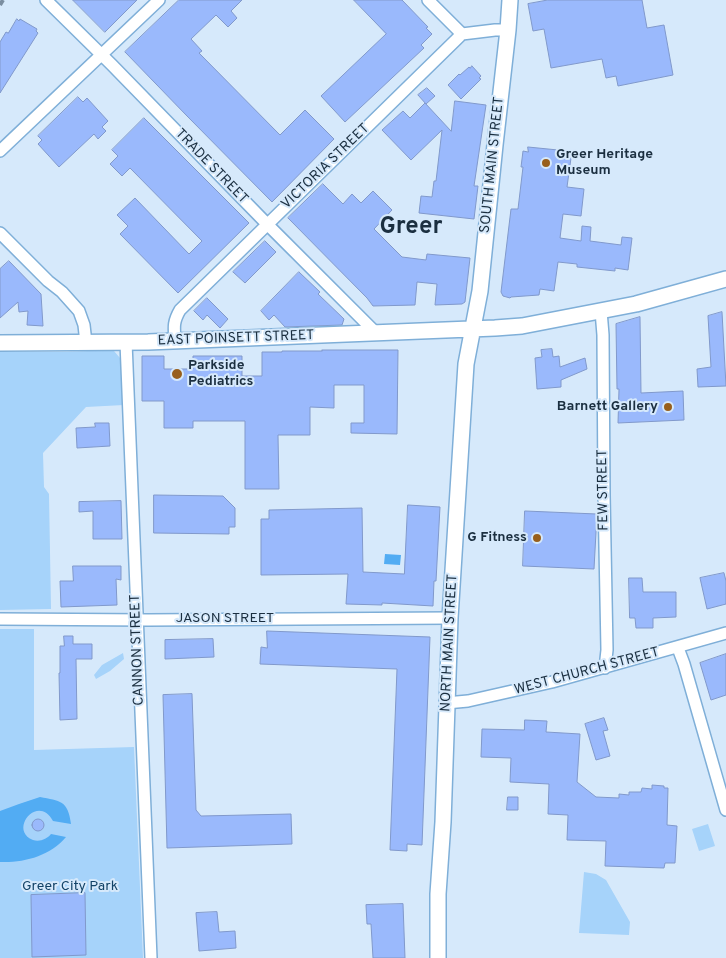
<!DOCTYPE html>
<style>
body{margin:0}
canvas{display:block;background:#d6e9fb}
</style>
<canvas width="726" height="958"></canvas>
<script>
const ctx = document.querySelector('canvas').getContext('2d');
ctx.lineJoin = 'round';
function fillPath(path, color) {
  ctx.fillStyle = color;
  ctx.fill(path, 'evenodd');
}
function strokePath(path, color, width, dash) {
  ctx.strokeStyle = color;
  ctx.lineWidth = width;
  ctx.lineCap = dash ? 'butt' : 'round';
  ctx.setLineDash(dash || []);
  ctx.stroke(path);
}
function label(font, color, halo, rows, align = 'center') {
  ctx.font = font + ' Overpass,sans-serif';
  ctx.lineWidth = 4;
  ctx.setLineDash([]);
  ctx.textBaseline = 'middle';
  ctx.strokeStyle = halo;
  ctx.fillStyle = color;
  for (const [text, x, y, turn = 0] of rows) {
    ctx.save();
    ctx.translate(x, y);
    ctx.rotate((+turn || 0) * Math.PI / 180);
    ctx.textAlign = isNaN(turn) ? turn : align;
    if (halo) ctx.strokeText(text, 0, 0);
    ctx.fillText(text, 0, 0);
    ctx.restore();
  }
}
fillPath(new Path2D(`
 M110 350 114 351 120 358 124 405 86 407 43 453 44 487 49 494 51 609 0 610V352H66Z
 M0 629H34V750L134 747 143 958H0Z
 M123 653 124 659 110 671 96 679 94 675 102 665Z
 M708 824 715 846 699 851 692 829Z
 M584 872 596 874 606 880 630 922 629 935 579 933Z`), '#a6d3fa');
fillPath(new Path2D(`
 M385 554 401 555 400 565 384 564Z
 M40 797C60 801 68 800 71 824L53 821C38 793 8 830 33 840 40 842 47 839 51 834L66 837C50 856 24 863 0 862V811L19 804Z`), '#52acf3');
const building = new Path2D(`
 M73 0H137L105 32Z
 M179 0H242L231 11 237 18 228 27 216 15 191 39 202 51 199 53 280 135 305 110 334 139 272 202 187 116 125 52Z
 M354 0H402L428 27 426 28 432 34 421 45 424 48 345 122 321 96 386 34Z
 M548 0H642L647 28 664 25 673 75 618 86 616 76 606 78 602 59 551 68 544 29 533 31 528 4Z
 M17 19 19 21 20 19 37 29 36 31 38 33 0 93V42L6 32 8 33Z
 M472 66 481 76 479 78 481 79 461 99 448 85 459 74 460 75 469 67 470 68Z
 M427 88 435 96 426 104 418 95Z
 M78 97 83 102 87 98 108 121 102 127 106 131 98 139 94 134 59 167 38 144 42 140 38 136Z
 M455 101 486 105 474 186H478L474 219 419 213 421 196 432 197 434 181H436L442 130 411 160 382 130 403 111 410 118 425 103 451 131Z
 M144 118 249 223 178 293 120 234 128 226 117 215 135 198 189 254 202 241 130 168 122 176 110 164 118 156 112 150Z
 M528 147 558 150 557 157 571 158 567 187 584 189 581 216 563 214 560 238 581 241 582 226 591 227 590 241 621 245 622 237 632 238 628 270 615 268V271L577 267V264L558 262 554 291 540 289 539 295 511 297 510 298 503 296 501 292 511 209H518L523 167H521L523 151 528 152Z
 M323 184 343 204 352 194 361 203 373 191 392 210 374 229 402 257 426 260 427 254 470 258 465 302 462 304 435 305 437 284 417 282 415 305 373 306 367 298 288 218Z
 M265 241 276 252 245 283 233 272Z
 M9 261 41 294 43 326 27 325 28 311 19 312 18 302 0 318V269Z
 M299 272 320 292 318 294 344 319 342 325 285 327 274 315 269 320 261 311Z
 M207 298 228 319 220 328 207 315 203 320 194 311Z
 M722 312 726 386 698 387 697 369 711 367 708 316Z
 M640 317 641 393 683 391 684 420 618 423 619 389H617L616 324Z
 M552 349 553 357 559 356 560 367 585 358 587 369 561 380V387L537 389 535 358 542 357 541 350Z
 M322 350H398L397 434 351 433V423H364V385H334V408L310 407V435H278L279 489H245V421H193V428H164V401H142V356H164V369H193V356H242V376H262V352H282V351H322Z
 M95 423H109L110 446 77 448 76 428 95 427Z
 M154 495 223 496 235 508V527H229V534L154 533Z
 M121 501 122 539H93V511L79 512V502Z
 M408 505 440 507 436 581H434L433 606 382 603V605L346 604 348 574 261 575V519H269V510L362 508 363 572 404 574Z
 M525 511 597 514 594 569 523 566Z
 M73 566H121V580L116 579 117 605 61 607 60 581H73Z
 M724 573 726 581V604L707 609 700 578Z
 M629 578H642L643 592H676V617L653 618V628H636L635 618H630Z
 M267 631 430 637 422 845 407 844V851L390 850 397 669 260 664 261 647 267 648Z
 M64 636H73V644H92V659H76L77 719 60 720 59 673H60V646H64Z
 M213 639 214 657 165 659V640Z
 M726 654V695L711 700 700 663Z
 M192 694 196 810 201 816 291 814 292 844 167 848 163 695Z
 M604 718 608 730 603 731 610 756 596 760 585 724Z
 M525 720 547 721 546 732 580 734 577 782 596 797 619 798V794L629 795V792H641L642 788 652 789V785L664 786V788H668L667 825 677 826 675 863H665L664 868 605 866 606 841 567 840 568 815 548 814 549 784 510 782 511 758 481 757 482 729 524 730Z
 M508 797H518V810H507Z
 M32 825a6 6 0 1 1 12 0a6 6 0 1 1-12 0Z
 M85 893 86 955 32 957 31 895Z
 M403 904 405 958H373L371 924H367L366 905Z
 M217 912 219 932 235 931 236 948 199 951 196 913Z`);
fillPath(building, '#9ab9fc');
strokePath(building, '#8199cb', 1);
const minor = new Path2D(`
 M46 0 112 65 267 224 376 333
 M428 0 462 34
 M0 151 159 0
 M0 233 48 281 62 292 79 311 84 325 86 343
 M601 311 603 335 604 495 607 650 605 668
 M175 341C174 327 173 322 180 310L462 34 495 30H508
 M126 342 151 958
 M0 619 148 620 450 618
 M678 648 684 664 726 810
 M446 703 468 701 552 682 726 633`);
const secondary = new Path2D(`
 M0 343 148 342 495 328 522 326 636 304 726 279
 M438 958V894L443 822 450 618 466 364 480 291 495 145 508 30 510 0`);
strokePath(minor, '#7fafd8', 14);
strokePath(secondary, '#7fafd8', 18);
strokePath(minor, '#fff', 11);
strokePath(secondary, '#fff', 15);
strokePath(new Path2D(`
 M0 5 3 0`), '#7b8ea0', 4, [8, 4]);
for (const [x, y, r, color] of [
 [546,163,5,"#985f1c"],
 [177,374,6,"#985f1c"],
 [668,407,5,"#985f1c"],
 [537,538,5,"#985f1c"]
]) {
  const dot = new Path2D();
  dot.arc(x, y, r, 0, 2 * Math.PI);
  ctx.fillStyle = color;
  ctx.fill(dot);
  strokePath(dot, '#d6e9fb', 2);
}
label('bold 14px', '#1b2f40', '#d6e9fb', [
 ["Greer Heritage",556,155],
 ["Museum",556,171],
 ["Parkside",188,366],
 ["Pediatrics",188,382],
 ["Barnett Gallery",658,407,"right"],
 ["G Fitness",527,538,"right"]
], 'left');
label('14px', '#1b2f40', '#d6e9fb', [
 ["SOUTH MAIN STREET",493,165,-84],
 ["TRADE STREET",211,167,46],
 ["VICTORIA STREET",326,167,-44],
 ["EAST POINSETT STREET",236,339,-2],
 ["FEW STREET",604,490,-91],
 ["JASON STREET",225,619],
 ["NORTH MAIN STREET",450,643,-87],
 ["CANNON STREET",138,650,-92],
 ["WEST CHURCH STREET",587,672,-15]
]);
label('14px', '#134367', '#d6e9fb', [
 ["Greer City Park",70,887]
]);
label('bold 24px', '#1b2f40', '#d6e9fb', [
 ["Greer",411,228]
]);
</script>
